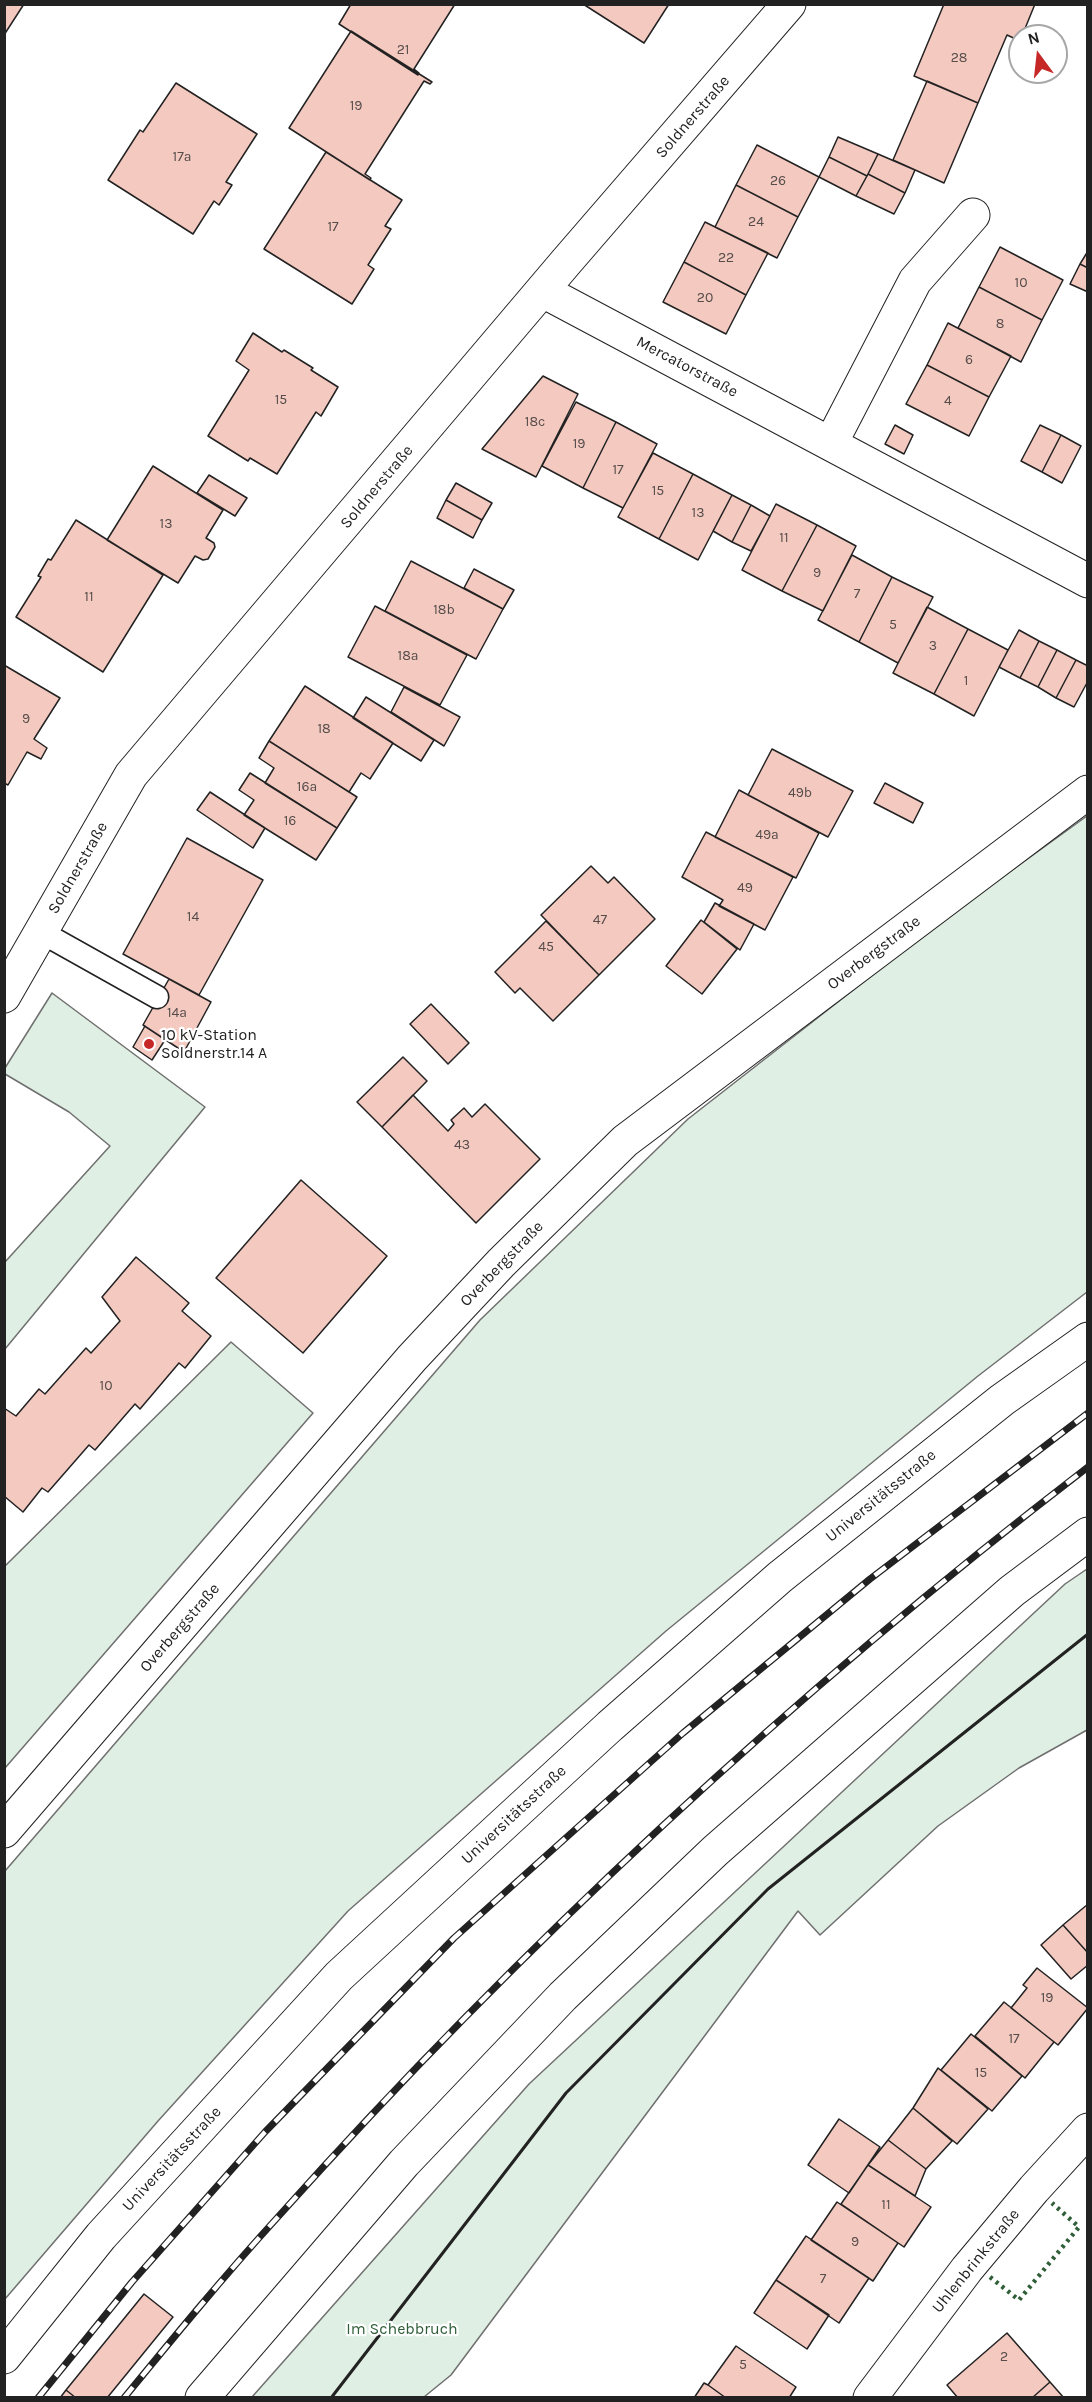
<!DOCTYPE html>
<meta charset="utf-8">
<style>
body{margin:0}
#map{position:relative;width:1092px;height:2402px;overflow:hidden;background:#fff;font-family:Karla,sans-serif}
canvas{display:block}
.frame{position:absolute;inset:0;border:6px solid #222;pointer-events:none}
.north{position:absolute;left:1008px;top:24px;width:60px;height:60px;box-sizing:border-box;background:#fff;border:2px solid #a7a7a7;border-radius:50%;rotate:345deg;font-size:16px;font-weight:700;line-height:24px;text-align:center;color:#222}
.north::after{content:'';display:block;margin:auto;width:21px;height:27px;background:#c62828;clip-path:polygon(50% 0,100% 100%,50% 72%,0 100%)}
</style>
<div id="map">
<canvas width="1092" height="2402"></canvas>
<div class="frame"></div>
<div class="north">N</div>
</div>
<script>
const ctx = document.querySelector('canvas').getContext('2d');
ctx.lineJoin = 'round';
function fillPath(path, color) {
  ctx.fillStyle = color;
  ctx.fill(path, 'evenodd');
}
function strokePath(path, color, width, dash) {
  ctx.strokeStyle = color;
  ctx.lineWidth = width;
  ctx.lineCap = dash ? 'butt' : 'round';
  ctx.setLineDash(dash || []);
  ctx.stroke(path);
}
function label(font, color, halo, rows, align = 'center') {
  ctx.font = font + ' Karla,sans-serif';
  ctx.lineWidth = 4.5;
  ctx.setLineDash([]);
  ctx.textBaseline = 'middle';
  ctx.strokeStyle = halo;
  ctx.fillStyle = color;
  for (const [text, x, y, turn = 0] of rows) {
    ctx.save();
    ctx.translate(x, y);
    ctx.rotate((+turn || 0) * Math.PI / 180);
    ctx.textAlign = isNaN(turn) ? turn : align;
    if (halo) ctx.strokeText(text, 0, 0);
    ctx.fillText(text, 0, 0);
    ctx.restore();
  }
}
const green = new Path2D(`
 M1087 816V1292L978 1376 666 1631 348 1911 158 2121 5 2299V1871L480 1320 688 1119 943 920Z
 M52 993 205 1107 5 1349V1262L110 1146 69 1112 5 1074V1068Z
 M231 1342 313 1413 5 1768V1566Z
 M1087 1569V1730L1019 1768 938 1826 820 1935 798 1911 451 2375 424 2397H252L529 2084 1065 1584Z`);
fillPath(green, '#e0efe3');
strokePath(green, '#6f6f6f', 1.5);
const building = new Path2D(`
 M4 4H24L4 35Z
 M351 4H455L414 69 419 73 418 75 339 24Z
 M583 4H669L644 43Z
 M944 4H1035L1022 36H1020V41L1007 35 978 103 914 76Z
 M351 31 432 82 430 84 424 81 365 174 371 178 370 180 289 128Z
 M927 81 978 103 944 183 893 160Z
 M176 83 257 134 226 182 232 185 219 205 214 201 193 234 108 180 140 130 143 132Z
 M838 137 878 154 867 176 829 157Z
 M757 145 819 177 798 217 736 185Z
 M326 152 402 200 385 226 391 229 368 265 374 269 352 304 264 249Z
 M878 154 915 170 905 193 868 174Z
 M829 157 867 176 856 196 819 177Z
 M868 174 905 193 894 214 856 196Z
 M736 185 798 217 777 258 715 227Z
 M705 222 768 253 746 295 684 262Z
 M1000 247 1063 280 1042 320 979 287Z
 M1088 251V268L1080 264Z
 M684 262 746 295 726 334 663 302Z
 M1080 264 1088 268V292L1070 284Z
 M979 287 1042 320 1021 362 958 328Z
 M948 323 1011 356 989 397 927 365Z
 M253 333 282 352 284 350 313 368 311 370 338 387 321 416 316 412 277 474 250 458 248 461 208 436 249 370 236 361Z
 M927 365 989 397 969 436 906 404Z
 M543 376 578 394 536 477 482 449Z
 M576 402 616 422 583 488 542 466Z
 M616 422 657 444 623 508 583 488Z
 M895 425 913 435 904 454 885 444Z
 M1040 425 1061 435 1042 472 1021 461Z
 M1061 435 1081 446 1062 483 1042 472Z
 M653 453 693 474 659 539 618 517Z
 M153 466 223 510 206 538 214 543 215 547 208 559 203 560 195 556 178 583 107 540Z
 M693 474 732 495 698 560 659 539Z
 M209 475 247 498 235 516 197 493Z
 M456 483 492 503 482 520 446 500Z
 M732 495 751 505 732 542 713 531Z
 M446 500 482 520 473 538 437 518Z
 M776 504 817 525 782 591 742 570Z
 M751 505 770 516 751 551 732 542Z
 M76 520 163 575 103 672 16 617 41 577 38 576 48 559 51 560Z
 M817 525 856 546 823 611 782 591Z
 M852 555 892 577 859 642 818 620Z
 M411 561 503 609 476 659 385 611Z
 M474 569 514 590 503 609 464 588Z
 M892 577 933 597 898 663 859 642Z
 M375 606 467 655 440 705 348 657Z
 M927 607 968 629 934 694 893 673Z
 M968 629 1008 650 974 716 934 694Z
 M1019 630 1039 641 1020 678 999 667Z
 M1039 641 1057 650 1038 687 1020 678Z
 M1057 650 1076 660 1056 698 1038 687Z
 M1076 660 1088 666V681L1074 707 1056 698Z
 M4 665 60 698 34 739 47 748 41 759 27 752 8 785 4 783Z
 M305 686 393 743 370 779 361 773 349 792 269 741Z
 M404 687 460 717 444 746 391 712Z
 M366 697 434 740 421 761 353 718Z
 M269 741 357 797 337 828 265 783 274 768 259 758Z
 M772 749 853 791 828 837 748 795Z
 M250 773 337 828 316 860 244 815 254 800 239 790Z
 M885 783 923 803 913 823 874 803Z
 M739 790 819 833 796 878 715 837Z
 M210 792 265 828 253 848 197 810Z
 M706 832 793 877 765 930 719 906 723 900 682 877Z
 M187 838 263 880 199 995 123 954Z
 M591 866 608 883 614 877 655 919 599 975 541 915Z
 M715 903 754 924 740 950 704 922Z
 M701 920 737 949 702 994 666 966Z
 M546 921 599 975 553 1021 520 988 515 993 495 972Z
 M169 979 211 1002 184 1052 143 1025Z
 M431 1004 469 1043 448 1064 410 1024Z
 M145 1026 165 1040 152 1060 133 1047Z
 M403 1057 427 1081 382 1127 357 1102Z
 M413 1095 448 1131 454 1124 451 1120 464 1108 472 1117 485 1104 540 1159 476 1223 382 1127Z
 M301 1180 387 1256 303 1353 216 1278Z
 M136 1257 189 1303 182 1311 211 1336 185 1368 179 1363 140 1409 135 1404 95 1450 89 1445 48 1492 42 1488 23 1512 4 1496V1408L16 1416 39 1389 45 1394 86 1348 91 1353 120 1321 102 1297Z
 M1088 1904V1953L1063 1925Z
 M1063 1925 1088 1953V1965L1071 1979 1041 1945Z
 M1037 1968 1088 2008 1058 2045 1011 2008 1027 1988 1023 1985Z
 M1004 2002 1054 2042 1025 2078 975 2036Z
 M971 2034 1022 2076 992 2111 941 2070Z
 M938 2068 988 2109 957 2144 913 2108Z
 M913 2108 952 2141 926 2169 888 2140Z
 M839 2119 880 2147 849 2193 808 2165Z
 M888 2140 926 2169 915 2196 868 2165Z
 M868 2165 931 2207 904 2247 841 2204Z
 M837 2202 898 2243 873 2281 811 2240Z
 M806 2236 869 2278 839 2323 776 2280Z
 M776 2280 829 2315 807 2349 754 2313Z
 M144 2294 173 2317 107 2398H76L66 2390Z
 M1007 2333 1050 2382 1032 2398H958L947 2385Z
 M736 2346 796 2387 789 2398H726L708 2385Z
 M1050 2382 1064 2398H1032Z
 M704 2383 708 2385 726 2398H694Z
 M66 2390 76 2398H60Z`);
fillPath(building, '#f3c9c0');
strokePath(building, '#222', 1.5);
const lane = new Path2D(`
 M41 932 157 997`);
const street = new Path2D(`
 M543 291 1088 581
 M831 443 915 281 973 215
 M4 996 131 775 566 262 789 4
 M4 1831 412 1358 501 1263 625 1141 1088 792
 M870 2398 967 2269 1034 2189 1088 2130`);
const highway = new Path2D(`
 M4 2357 101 2236 339 1976 610 1726 780 1577 1002 1400 1088 1339
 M202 2398 404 2163 563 1996 715 1851 1012 1591 1088 1534`);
strokePath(lane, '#222', 25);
strokePath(street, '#222', 35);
strokePath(highway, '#222', 35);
strokePath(lane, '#fff', 22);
strokePath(street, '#fff', 33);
strokePath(highway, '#fff', 33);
const rail = new Path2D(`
 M38 2398 132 2282 265 2132 454 1938 683 1733 870 1579 1088 1413
 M124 2398C174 2337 224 2276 277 2218 523 1943 795 1692 1088 1467`);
strokePath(rail, '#222', 7);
strokePath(rail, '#fff', 4.5, [14]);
strokePath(new Path2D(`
 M990 2277 1019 2300 1079 2227 1052 2203`), '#2f5e38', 4.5, [3, 4.5]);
strokePath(new Path2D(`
 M331 2398 566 2093 768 1889 1088 1634`), '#222', 3);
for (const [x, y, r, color] of [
 [149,1044,6,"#c62828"]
]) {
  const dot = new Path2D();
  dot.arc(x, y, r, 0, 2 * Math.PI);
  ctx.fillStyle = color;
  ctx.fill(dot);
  strokePath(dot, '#fff', 2);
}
label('14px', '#564c4a', null, [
 ["21",403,50],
 ["28",959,58],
 ["19",356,106],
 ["17a",182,157],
 ["26",778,181],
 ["24",756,222],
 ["17",333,227],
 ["22",726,258],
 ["10",1021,283],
 ["20",705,298],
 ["8",1000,324],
 ["6",969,360],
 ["15",281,400],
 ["4",948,401],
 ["18c",535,422],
 ["19",579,444],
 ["17",618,470],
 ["15",658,491],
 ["13",698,513],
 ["13",166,524],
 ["11",784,538],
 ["9",817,573],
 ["7",857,594],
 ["11",89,597],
 ["18b",444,610],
 ["5",893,625],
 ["3",933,646],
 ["18a",408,656],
 ["1",966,681],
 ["9",26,719],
 ["18",324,729],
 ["16a",307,787],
 ["49b",800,793],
 ["16",290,821],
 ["49a",767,835],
 ["49",745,888],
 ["14",193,917],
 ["47",600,920],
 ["45",546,947],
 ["14a",177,1013],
 ["43",462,1145],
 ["10",106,1386],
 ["19",1047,1998],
 ["17",1014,2039],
 ["15",981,2073],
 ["11",886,2205],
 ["9",855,2242],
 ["7",823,2279],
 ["2",1004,2357],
 ["5",743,2365]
]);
label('16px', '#222', '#fff', [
 ["Soldnerstraße",693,117,-49],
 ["Mercatorstraße",687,367,28],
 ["Soldnerstraße",377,487,-50],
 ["Soldnerstraße",78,868,-60],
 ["Overbergstraße",874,953,-37],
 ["Overbergstraße",502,1264,-46],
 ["Universitätsstraße",881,1496,-39],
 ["Overbergstraße",180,1628,-49],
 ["Universitätsstraße",514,1815,-43],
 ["Universitätsstraße",172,2159,-47],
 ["Uhlenbrinkstraße",976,2261,-51]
]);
label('16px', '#222', '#fff', [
 ["10 kV-Station",161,1035],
 ["Soldnerstr.14 A",161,1053]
], 'left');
label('16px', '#2f5e38', '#fff', [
 ["Im Schebbruch",402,2329]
]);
</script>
